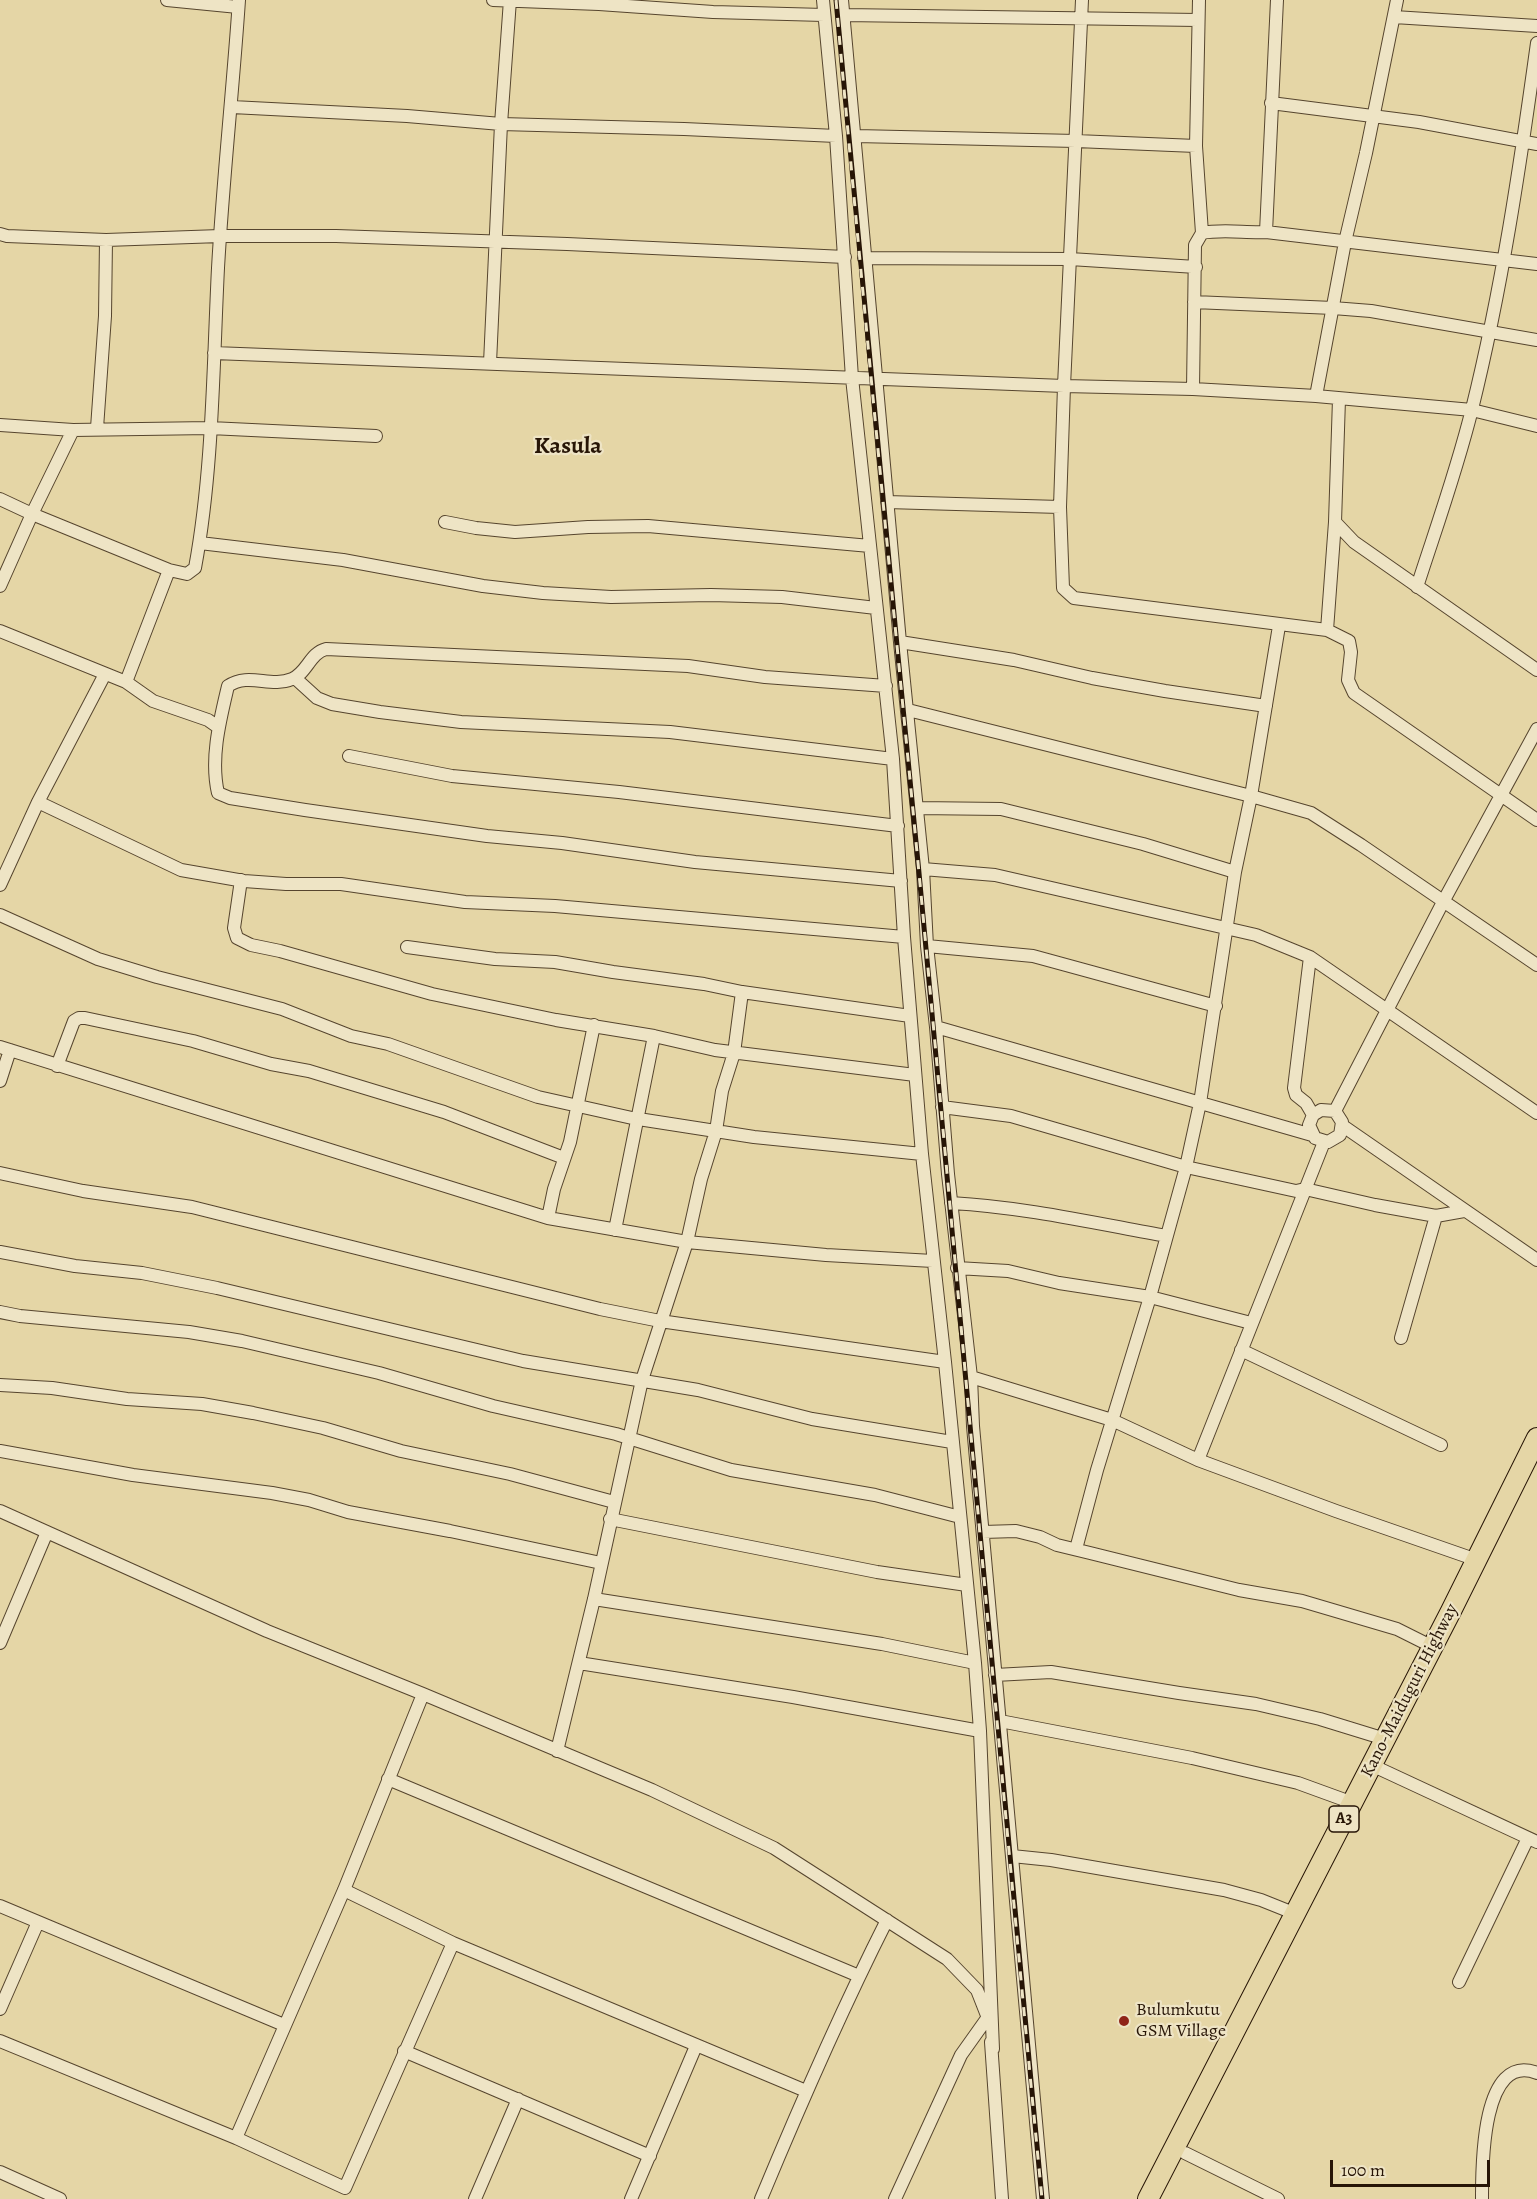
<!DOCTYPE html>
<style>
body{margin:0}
#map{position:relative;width:1537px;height:2199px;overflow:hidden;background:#e5d6a6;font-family:Alegreya,serif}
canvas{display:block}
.scale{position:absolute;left:1330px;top:2160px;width:160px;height:27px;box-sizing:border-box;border:3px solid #271506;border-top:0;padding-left:8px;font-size:18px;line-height:21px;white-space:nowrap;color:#271506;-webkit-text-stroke:4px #eee4c5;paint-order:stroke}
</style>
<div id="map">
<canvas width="1537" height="2199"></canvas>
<div class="scale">100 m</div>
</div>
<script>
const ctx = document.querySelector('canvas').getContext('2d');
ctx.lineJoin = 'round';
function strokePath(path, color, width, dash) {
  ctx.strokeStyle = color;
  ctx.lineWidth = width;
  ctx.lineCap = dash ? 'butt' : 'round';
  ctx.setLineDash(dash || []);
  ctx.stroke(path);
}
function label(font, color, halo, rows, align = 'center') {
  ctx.font = font + ' Alegreya,serif';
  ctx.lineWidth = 4.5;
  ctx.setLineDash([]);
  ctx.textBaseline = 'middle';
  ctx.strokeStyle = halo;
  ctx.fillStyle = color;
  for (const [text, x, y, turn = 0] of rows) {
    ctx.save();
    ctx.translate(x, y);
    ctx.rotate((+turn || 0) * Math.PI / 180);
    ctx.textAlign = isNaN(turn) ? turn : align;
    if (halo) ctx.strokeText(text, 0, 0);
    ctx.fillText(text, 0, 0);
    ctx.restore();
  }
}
const minor = new Path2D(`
 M167 0 238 7
 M493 0 599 4 713 12 824 15
 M823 0 836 136 852 378 893 759 904 937 922 1154 945 1362 975 1663 980 1731 993 2049
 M842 0 900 642 923 869 927 946 936 1027 948 1174 971 1377 973 1426 1043 2199
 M1082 0 1064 386 1060 507 1063 588 1074 598 1327 630 1349 641 1351 652 1348 680 1354 693 1537 820
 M844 15 1198 20
 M1394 17 1537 26
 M1271 103 1419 122 1537 144
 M232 107 407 116 501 124 684 129 836 136
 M856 136 1076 141 1196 146
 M1266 232 1277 0
 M1202 233C1221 229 1246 233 1266 232L1537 264
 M0 234 7 236 106 240 220 236H336L567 244 845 257
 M864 258 1070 259 1196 267
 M1194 302 1333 308 1371 311 1537 340
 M214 353 1064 386 1193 389 1316 396 1472 410 1537 426
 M490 363 501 124 510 0
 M1193 389 1195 245 1202 233 1196 146 1199 0
 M1316 396 1345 242 1366 153 1397 0
 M0 425 73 430 210 428 376 436
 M97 428 105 316 106 240
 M0 499 32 514 169 570 187 574 195 568C213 470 213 368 218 268 223 179 233 89 239 0
 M887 502 1060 507
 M445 522 476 528 515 532 588 527 648 526 870 546
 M1335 522 1354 542 1537 670
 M200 543 343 560 483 586 543 593 611 597 711 595 782 597 876 608
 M0 586 32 514 73 430
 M1417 587C1436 528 1457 470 1472 409 1502 288 1520 166 1537 43
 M1327 630 1335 522 1339 399
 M0 631 126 682 153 701 208 720 218 727
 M900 642 1014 660 1092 678 1165 691 1266 706
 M295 678 317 698 332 704 380 712 461 722 670 732 893 759
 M126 682 169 570
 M886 686 765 677 688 666 326 649C310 653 307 673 292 679 270 688 249 672 228 686 220 720 210 758 218 793L230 798 305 810 487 836 562 843 695 862 901 881
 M908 710 1251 796 1311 813 1361 845 1537 965
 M349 756 452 776 619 792 898 826
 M38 802 181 870 244 881 286 884H341L465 902 555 906 904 937
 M917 808 1001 809 1143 844 1235 872
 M923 869 995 875 1256 935 1310 957 1537 1113
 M241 880 234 928 237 938 251 945 280 951 432 994 556 1020 654 1036 715 1050 915 1075
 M0 885 38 802 105 674
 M0 915 98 959 157 977 282 1009 351 1036 388 1044 538 1097 632 1118 754 1137 922 1154
 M927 946 1033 956 1216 1006
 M407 947 495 959 555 962 613 972 704 984 742 992 910 1016
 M1310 957 1294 1088 1296 1095 1306 1103 1313 1115 1309 1125 1315 1138 1328 1142 1340 1135 1342 1122 1335 1111 1321 1110 1313 1115
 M936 1027 1312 1135
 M0 1047 548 1218 687 1242 826 1255 933 1261
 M57 1066 74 1021 79 1018H85L193 1041 271 1064 309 1071 444 1112 564 1158
 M0 1081 10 1050
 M942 1107 1011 1116 1186 1167 1296 1191 1305 1189 1375 1205 1436 1216 1464 1211
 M1335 1111 1443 902 1537 729
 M1343 1126 1537 1260
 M0 1173 83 1191 192 1207 600 1309 660 1321 945 1362
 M951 1203C1024 1207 1094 1223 1166 1236
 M548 1218 554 1189 570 1142 594 1025
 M615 1230 654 1036
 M0 1252 75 1266 142 1273 217 1288 523 1361 698 1390 812 1419 952 1442
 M957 1268 1008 1271 1059 1283 1150 1297 1251 1323
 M0 1312 20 1316 189 1332 242 1341 379 1373 493 1406 616 1434 731 1470 875 1495 960 1517
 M1401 1338 1436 1216
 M1241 1350 1441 1445
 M971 1377 1112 1420 1198 1460 1336 1511 1477 1560
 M0 1385 52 1388 127 1399 202 1404 253 1413 323 1428 401 1451 510 1474 614 1502
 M0 1451 133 1475 272 1493 309 1500 348 1512 450 1531 601 1563
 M1198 1460 1324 1142
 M0 1511 267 1631 423 1694 652 1790 774 1848 947 1959 977 1990 988 2018
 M610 1519 877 1572 967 1585
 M983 1532 1016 1531 1040 1537 1057 1545 1090 1553 1239 1590 1302 1601 1397 1629 1433 1647
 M1076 1549 1097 1470 1150 1297 1186 1167 1200 1103 1235 872 1251 796 1279 626
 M594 1599 882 1644 975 1663
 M0 1643 47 1532
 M579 1663 793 1697 980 1731
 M995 1675 1051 1672 1179 1693 1256 1704 1320 1719 1385 1739
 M1000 1721 1192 1758 1298 1783 1353 1803
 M557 1751 594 1599 642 1380 687 1242 701 1179 716 1131 722 1091 734 1053 742 992
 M1380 1769 1537 1842
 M388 1779 859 1976
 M1012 1856 1051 1860 1224 1890 1261 1900 1296 1914
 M344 1890 453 1943 806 2091
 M0 1906 284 2025
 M1459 1982 1528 1838
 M0 2009 38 1922
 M0 2041 236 2138 345 2188 453 1943
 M991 2042 1002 2199
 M404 2051 650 2156
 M236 2138 344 1890 423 1694
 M1185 2153 1278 2199
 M0 2172 60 2199
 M475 2199 518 2099
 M631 2199 696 2046
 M761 2199C800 2105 841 2011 887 1920
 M895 2199 961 2055 988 2017
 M1482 2199C1482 2168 1481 2051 1537 2073`);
const trunk = new Path2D(`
 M1148 2199 1451 1611 1537 1438`);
strokePath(minor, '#56452e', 14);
strokePath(trunk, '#271506', 22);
strokePath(minor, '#eee4c5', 12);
strokePath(trunk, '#e5d6a6', 20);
const rail = new Path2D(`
 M836 0C862 291 891 582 919 873 961 1315 999 1757 1042 2199`);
strokePath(rail, '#271506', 5);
strokePath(rail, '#eee4c5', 3, [9]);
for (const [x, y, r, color] of [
 [1124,2021,6,"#8f2418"]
]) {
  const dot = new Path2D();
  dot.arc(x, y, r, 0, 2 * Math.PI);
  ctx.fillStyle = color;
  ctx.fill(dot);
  strokePath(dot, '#eee4c5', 2);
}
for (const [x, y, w] of [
 [1344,1819,30]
]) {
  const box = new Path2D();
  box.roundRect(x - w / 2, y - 13, w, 26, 4.5);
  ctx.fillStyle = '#eee4c5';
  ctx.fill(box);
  strokePath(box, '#271506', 1.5);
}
label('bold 16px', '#271506', null, [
 ["A3",1344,1819]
]);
label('18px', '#271506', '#eee4c5', [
 ["Kano-Maiduguri Highway",1410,1691,-63]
]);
label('18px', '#271506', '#eee4c5', [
 ["Bulumkutu",1136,2011],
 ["GSM Village",1136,2032]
], 'left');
label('bold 24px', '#271506', '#eee4c5', [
 ["Kasula",568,447]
]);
</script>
